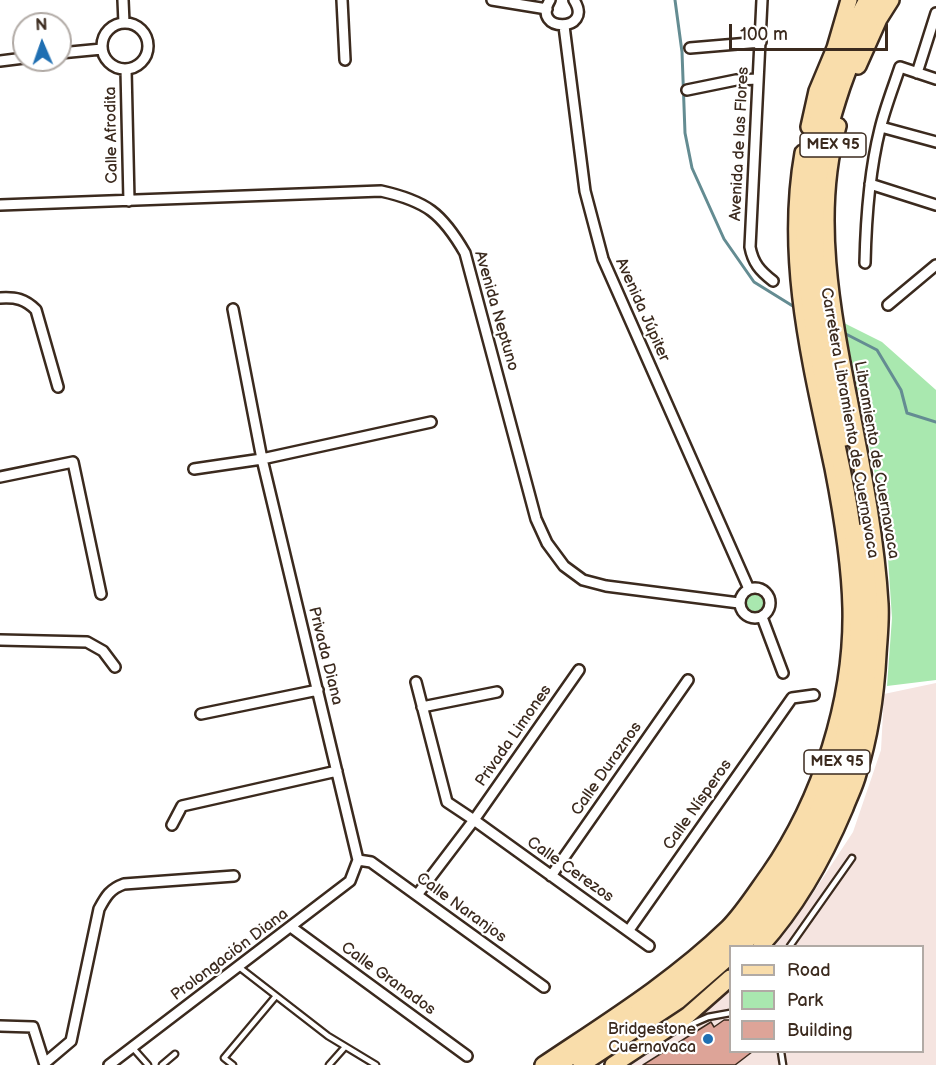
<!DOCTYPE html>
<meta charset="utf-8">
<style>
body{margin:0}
#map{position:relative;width:936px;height:1065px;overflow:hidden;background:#fff;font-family:"Balsamiq Sans",sans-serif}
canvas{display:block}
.legend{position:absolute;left:729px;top:945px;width:195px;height:108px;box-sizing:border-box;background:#fff;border:2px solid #b1aaa5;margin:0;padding:8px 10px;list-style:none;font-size:18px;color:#3b2a1e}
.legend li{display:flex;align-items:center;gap:12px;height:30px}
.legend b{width:30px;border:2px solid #b1aaa5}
.north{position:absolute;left:12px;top:12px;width:60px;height:60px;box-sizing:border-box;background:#fff;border:2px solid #b1aaa5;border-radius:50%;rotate:358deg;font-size:16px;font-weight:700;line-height:24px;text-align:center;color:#3b2a1e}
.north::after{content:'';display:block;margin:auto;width:21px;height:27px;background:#1f6fb2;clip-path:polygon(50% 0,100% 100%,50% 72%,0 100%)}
.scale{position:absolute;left:729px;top:24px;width:159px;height:27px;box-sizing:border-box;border:3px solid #3b2a1e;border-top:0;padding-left:8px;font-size:18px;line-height:21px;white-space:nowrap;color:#3b2a1e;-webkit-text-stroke:4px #fff;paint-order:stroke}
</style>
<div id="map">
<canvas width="936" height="1065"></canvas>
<ul class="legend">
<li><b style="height:8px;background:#f9ddab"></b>Road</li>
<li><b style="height:16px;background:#a9e8af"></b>Park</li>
<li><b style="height:16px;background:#dda498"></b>Building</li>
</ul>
<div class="north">N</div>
<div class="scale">100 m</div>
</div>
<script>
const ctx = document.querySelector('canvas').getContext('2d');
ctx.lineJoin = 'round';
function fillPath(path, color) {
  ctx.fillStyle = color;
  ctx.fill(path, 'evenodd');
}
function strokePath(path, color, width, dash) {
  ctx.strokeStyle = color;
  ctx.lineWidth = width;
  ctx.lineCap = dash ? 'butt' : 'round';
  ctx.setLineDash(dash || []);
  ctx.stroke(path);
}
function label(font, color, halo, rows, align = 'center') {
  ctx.font = font + ' "Balsamiq Sans",sans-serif';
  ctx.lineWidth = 4.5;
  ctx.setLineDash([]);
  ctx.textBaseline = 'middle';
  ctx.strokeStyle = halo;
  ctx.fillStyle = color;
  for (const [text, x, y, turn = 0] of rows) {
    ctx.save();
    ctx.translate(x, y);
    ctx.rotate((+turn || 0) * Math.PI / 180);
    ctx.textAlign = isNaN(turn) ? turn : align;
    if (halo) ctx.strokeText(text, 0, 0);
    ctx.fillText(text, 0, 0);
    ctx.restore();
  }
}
fillPath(new Path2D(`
 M936 683V1065H628L681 1028 730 983V1052H922V946H771L813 893 853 832 881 750 884 694Z`), '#f5e4e0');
fillPath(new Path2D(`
 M844 323 882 342 936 390V680L887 686 892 618 886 528Z
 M743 604a12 12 0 1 1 24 0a12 12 0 1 1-24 0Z`), '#a9e8af');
strokePath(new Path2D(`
 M675 0 682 52 685 133 692 168 724 239 754 282 796 308
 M842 332 877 350 901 390 907 413 936 422`), '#648c92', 3);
const building = new Path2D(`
 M724 1020H730V1052H752L735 1065H643L711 1022 714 1027Z`);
fillPath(building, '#dda498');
strokePath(building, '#3b2a1e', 1.5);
const service = new Path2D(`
 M790 946 852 858
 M239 967 328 1036 376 1065
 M678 1030 708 1017 730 1013
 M132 1047 148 1065
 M781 1052 783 1065
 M162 1065 175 1054
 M233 1065 224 1058 276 996
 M329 1065 345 1047`);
const minor = new Path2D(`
 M123 0 124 23
 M342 0 345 60
 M492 0 547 9
 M550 0C530 33 595 33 574 0
 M762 0 750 247C753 263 760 271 773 281
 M102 46a23 23 0 1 1 46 0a23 23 0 1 1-46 0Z
 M564 26 585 191 603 259 749 589
 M690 48 761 42
 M60 53 102 49
 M0 61 24 58
 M126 69 129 201
 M917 73 936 13
 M687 90 736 80 758 79
 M881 127 936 142
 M870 184 936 205
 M0 205 381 191C426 201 442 213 465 253L536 519 547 543 564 566 583 580 606 586 739 603
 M865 263C866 218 869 173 880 129 885 108 893 88 900 67L936 79
 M0 298C16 297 25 299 36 310L58 387
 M888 305 936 265
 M194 469 262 459 431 422
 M0 477 73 462 101 594
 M740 603a15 15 0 1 1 30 0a15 15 0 1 1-30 0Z
 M762 617 783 673
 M0 640 87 642 103 651 115 667
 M416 682 447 802 474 820 649 946
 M422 707 497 692
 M201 714 318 690
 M172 825 182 806 337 771
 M358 860 371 862 544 987
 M551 876 688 680
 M417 895 474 820 579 670
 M291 927 467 1056
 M629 930 792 698 814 695
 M0 1026 33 1027 45 1065
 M45 1063 71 1041 99 909C106 896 110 889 124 884L234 876
 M109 1065 350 881 358 860 262 459 233 309`);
const primary = new Path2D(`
 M858 66 879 19 891 0
 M809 127 817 91 835 48 849 0
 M761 946C797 906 824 858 845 808 849 797 855 786 858 774 870 736 876 693 878 654 879 638 881 621 880 604 876 535 862 467 849 399 832 312 813 213 838 126
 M543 1065C607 1022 672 982 728 928 743 913 756 892 769 874 821 799 853 700 851 608 850 562 842 514 833 468 811 364 784 260 803 153
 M613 1065 687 1016 730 978`);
const trunk = new Path2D(`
 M845 438C829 354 807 267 819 180 823 148 832 117 842 87 853 56 865 27 882 0
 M742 946C820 866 864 753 870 642 871 605 867 568 862 532
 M558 1065C610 1031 664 998 711 958 720 950 731 942 739 934 762 909 781 879 798 850 866 727 870 604 842 469 822 373 795 276 807 176 814 115 836 54 867 0
 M581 1065 678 1001 730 956`);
strokePath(service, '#3b2a1e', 9);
strokePath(minor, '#3b2a1e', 14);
strokePath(primary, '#3b2a1e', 20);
strokePath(trunk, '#3b2a1e', 20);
strokePath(service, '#fff', 4.5);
strokePath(minor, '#fff', 9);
strokePath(primary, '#f9ddab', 15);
strokePath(trunk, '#f9ddab', 15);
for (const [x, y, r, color] of [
 [708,1039,6,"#1f6fb2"]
]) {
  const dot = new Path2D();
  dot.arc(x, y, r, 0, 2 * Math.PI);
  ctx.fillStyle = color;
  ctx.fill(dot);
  strokePath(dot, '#fff', 2);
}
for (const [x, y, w] of [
 [833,145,66],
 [837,762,66]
]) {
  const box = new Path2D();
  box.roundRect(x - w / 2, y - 12, w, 24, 4.5);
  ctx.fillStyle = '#fff';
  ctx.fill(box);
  strokePath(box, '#3b2a1e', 1.5);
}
label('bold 15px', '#3b2a1e', null, [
 ["MEX 95",833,145],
 ["MEX 95",837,762]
]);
label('16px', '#3b2a1e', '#fff', [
 ["Calle Afrodita",112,135,-91],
 ["Avenida de las Flores",740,144,-87],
 ["Avenida Júpiter",642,310,66],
 ["Avenida Neptuno",496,311,74],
 ["Carretera Libramiento de Cuernavaca",849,423,80],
 ["Libramiento de Cuernavaca",876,460,80],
 ["Privada Diana",325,656,76],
 ["Privada Limones",514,736,-55],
 ["Calle Duraznos",607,769,-55],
 ["Calle Nísperos",698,805,-55],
 ["Calle Cerezos",570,870,35],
 ["Calle Naranjos",461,908,36],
 ["Prolongación Diana",230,955,-37],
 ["Calle Granados",388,979,36]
]);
label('16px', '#3b2a1e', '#fff', [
 ["Bridgestone",696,1030],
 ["Cuernavaca",696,1048]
], 'right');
</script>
